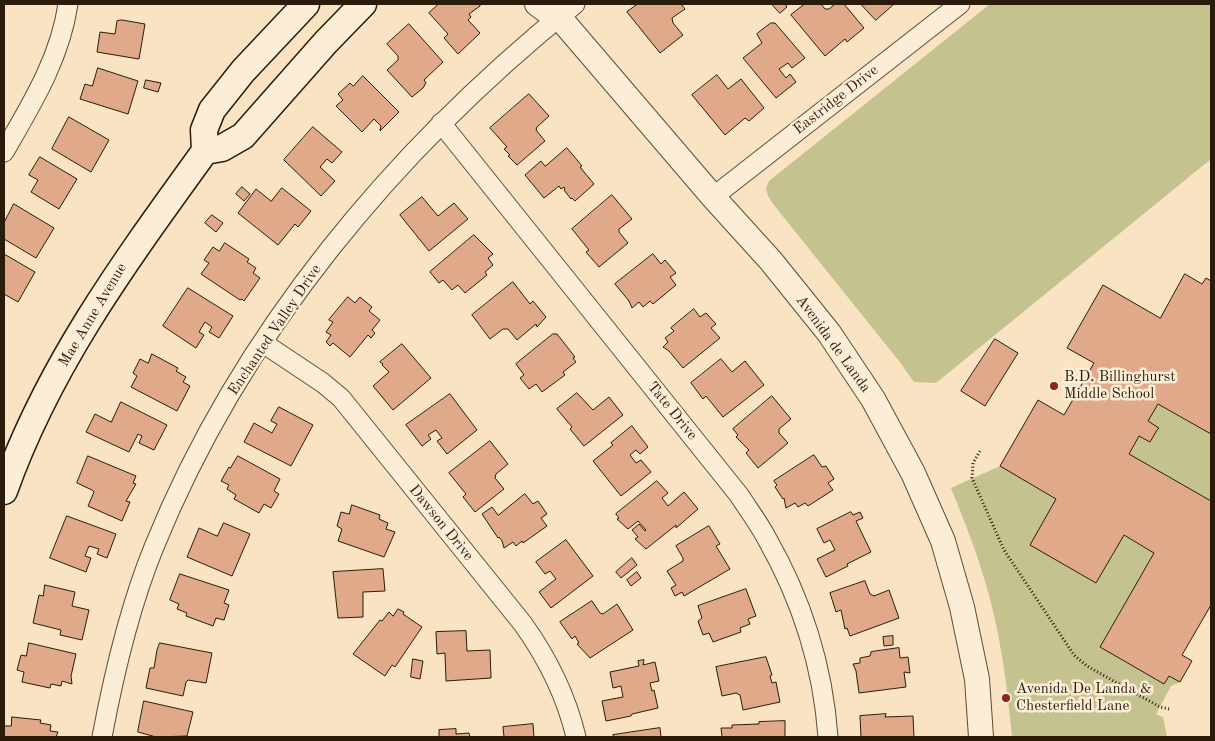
<!DOCTYPE html>
<style>
body{margin:0}
#map{position:relative;width:1215px;height:741px;overflow:hidden;background:#fae3c2;font-family:"Old Standard TT",serif}
canvas{display:block}
.frame{position:absolute;inset:0;border:5px solid #2a1b0b;pointer-events:none}
</style>
<div id="map">
<canvas width="1215" height="741"></canvas>
<div class="frame"></div>
</div>
<script>
const ctx = document.querySelector('canvas').getContext('2d');
ctx.lineJoin = 'round';
function fillPath(path, color) {
  ctx.fillStyle = color;
  ctx.fill(path, 'evenodd');
}
function strokePath(path, color, width, dash) {
  ctx.strokeStyle = color;
  ctx.lineWidth = width;
  ctx.lineCap = dash ? 'butt' : 'round';
  ctx.setLineDash(dash || []);
  ctx.stroke(path);
}
function label(font, color, halo, rows, align = 'center') {
  ctx.font = font + ' "Old Standard TT",serif';
  ctx.lineWidth = 5;
  ctx.setLineDash([]);
  ctx.textBaseline = 'middle';
  ctx.strokeStyle = halo;
  ctx.fillStyle = color;
  for (const [text, x, y, turn = 0] of rows) {
    ctx.save();
    ctx.translate(x, y);
    ctx.rotate((+turn || 0) * Math.PI / 180);
    ctx.textAlign = isNaN(turn) ? turn : align;
    if (halo) ctx.strokeText(text, 0, 0);
    ctx.fillText(text, 0, 0);
    ctx.restore();
  }
}
fillPath(new Path2D(`
 M990 4H1211V159L936 383 914 382 899 361 773 204 768 196 766 188 769 181Z
 M1158 404 1211 434V501L1129 454 1139 436 1150 442 1158 427 1148 421Z
 M1000 466 1056 499 1030 545 1096 583 1124 535 1154 553 1100 647 1164 684 1169 676 1180 682 1171 686 1156 714 1163 717 1167 737H1012C1007 684 1000 629 984 578 975 547 963 518 951 488Z`), '#c4c28f');
const building = new Path2D(`
 M439 4H480V6L469 14 471 17 468 20 480 33 458 54 444 38 448 34 429 13Z
 M638 4H681L685 9 672 18 673 23 683 35 660 53 627 12Z
 M772 4H785L787 7 780 13Z
 M805 4H821L825 9H829L835 4H844L864 28 847 42 845 39 825 56 791 15Z
 M861 4H894L876 20Z
 M122 20 145 24 139 59 97 52 100 32 115 34 117 21Z
 M771 23H775L805 58 792 68 788 63 779 69 786 78 790 74 796 82 776 98 743 58 762 43 757 34Z
 M409 24 443 62 424 80 426 83 423 88 412 97 387 70 398 60V56L387 44Z
 M98 68 138 81 128 114 80 99 85 84 92 86Z
 M717 75 728 89 741 79 764 108 749 121 745 118 725 135 692 95Z
 M363 76 399 112 380 131 381 126 374 119 362 132 336 106 343 100 338 94 350 83 353 86Z
 M146 80 161 83 158 92 144 88Z
 M529 94 549 116 537 127 536 130 545 141 517 165 508 156 510 155 504 149 507 147 490 128Z
 M69 117 109 140 91 172 52 149Z
 M313 127 342 152 332 163 327 159 320 167 335 181 321 196 284 160Z
 M567 148 582 166 580 167 594 184 575 201 572 198 571 199 564 190 565 189 564 187 561 189 559 186 544 198 525 175 541 161 545 166Z
 M40 157 77 179 59 209 31 192 38 180 29 175Z
 M242 187 250 194 244 201 236 194Z
 M282 188 311 211 298 227 295 224 278 245 238 213 256 189 271 201Z
 M612 195 632 219 619 229V232L628 243 599 267 586 252 589 250 572 229Z
 M422 197 438 216 454 203 468 219 429 251 400 215Z
 M14 204 54 228 36 258 4 239V223Z
 M212 215 223 223 216 232 205 223Z
 M474 235 493 254 488 258 493 265 485 272 487 275 465 293 458 285 452 290 443 280 439 283 430 272Z
 M225 243 249 259 247 262 256 268 253 273 260 278 244 301 242 299 240 300 201 274 209 263 204 260 213 247 219 251Z
 M4 254 35 272 18 302 4 294Z
 M653 254 661 264 665 260 676 273 670 277 676 285 653 304 650 301 643 307 639 302 632 308 629 301 615 284Z
 M1185 274 1202 284 1206 278 1211 281V434L1158 404 1148 421 1159 428 1157 430 1150 442 1139 436 1129 454 1211 501V605L1182 655 1192 661 1180 682 1169 676 1164 684 1100 647 1154 553 1124 535 1096 583 1030 545 1056 499 1000 466 1038 400 1064 415 1094 363 1067 348 1103 285 1160 318Z
 M513 282 530 304 533 301 546 317 537 327 536 324 517 340 508 329H503L490 339 472 315Z
 M188 288 233 316 219 338 209 332 212 327 205 322 199 332 204 335 196 348 163 326Z
 M348 297 355 303 360 297 372 307 369 311 380 320 372 330 375 333 371 338 368 335 350 357 333 343 330 346 326 342 331 335 326 332 333 322 329 320Z
 M694 309 700 317 706 313 716 324 711 328 720 338 683 368 669 351 663 347 668 342 665 338 674 331 671 328Z
 M553 334H557L575 357 573 358 576 362 563 372 565 375 542 392 536 384 529 389 520 378 524 375 516 364Z
 M995 339 1018 353 985 406 961 391Z
 M402 344 431 378 393 410 373 386 389 372 382 365 383 364 380 362Z
 M152 354 178 368 176 371 186 377 183 382 190 386 177 411 131 387 137 376 133 373 140 359 148 363Z
 M721 359 732 372 745 361 764 385 723 417 706 396 703 399 691 383Z
 M577 393 593 410 609 397 623 415 584 446 570 429 572 427 557 409Z
 M450 394 477 430 447 454 437 441 442 438 436 430 428 435 431 439 422 446 406 425Z
 M772 396 791 419 779 429V433L788 443 758 468 746 453 749 450 736 437 738 435 733 429Z
 M121 402 167 425 154 450 139 443 142 436 138 434 129 452 86 432 95 414 111 422Z
 M279 407 313 425 291 466 244 442 254 423 272 433 277 424 271 421Z
 M632 426 648 447 640 454 636 450 630 455 636 463 641 460 651 472 621 496 593 461 613 445 611 443Z
 M490 441 508 464 496 474 495 478 504 489 475 512 463 497 466 494 449 473Z
 M814 455 822 467 826 466 834 479 828 483 833 490 808 506 805 503 798 507 795 503 786 508 784 498 783 499 775 487 777 485 774 481Z
 M88 456 136 476 133 483 136 484 126 501 130 502 122 521 88 506 94 492 92 490 77 483Z
 M238 456 280 479 274 491 279 494 271 508 264 504 259 513 234 499 236 495 227 489 229 485 221 481 229 467 230 468Z
 M657 481 668 493 662 498 668 506 684 492 698 509 676 528V525L646 549 635 539 638 537 632 530 639 524 645 531 646 530 638 521 628 529 617 519 619 518 616 514Z
 M525 494 533 504 538 501 547 514 541 518 547 526 523 543 522 541 516 546 513 542 504 548 502 541 499 537 498 538 482 514 492 507 498 515Z
 M352 505 380 515 379 519 388 523 386 529 395 532 384 557 338 541 342 529 337 526 341 512 349 514Z
 M851 512 853 515 860 512 863 518 856 521 871 552 847 564 848 566 826 577 817 559 835 550 830 540 824 543 817 529Z
 M67 516 116 534 107 558 97 554 99 549 89 546 85 556 91 558 86 572 50 558Z
 M224 523 250 534 232 576 187 557 199 528 217 536Z
 M709 526 720 544 716 546 730 569 684 596 682 592 675 596 671 588 676 585 667 571 683 561V558L676 546Z
 M566 540 593 576 551 608 539 592 556 579 550 571 545 574 536 562Z
 M632 558 637 565 621 578 616 572Z
 M383 569 385 591 363 592V617L338 618 333 572Z
 M637 572 641 578 631 586 627 580Z
 M180 574 229 590 224 603 229 605 224 620 216 618 213 626 186 616 187 613 177 609 179 604 170 600Z
 M865 581 870 594 874 596 889 590 899 618 850 636 847 628 845 629 841 610 836 612 830 593Z
 M45 585 75 592 72 606 89 610 82 640 60 635 61 630 33 623 39 595 43 596Z
 M746 589 756 616 748 619 750 624 740 628 741 632 713 642 709 633 703 635 698 621 702 618 698 606Z
 M592 601 600 613 603 614 617 604 633 630 590 658 577 644 579 643 575 636 572 639 560 622Z
 M398 609 404 612 403 614 422 627 395 667 392 665 385 676 353 654 380 620 382 621 389 612 393 616Z
 M466 631 467 651 490 650 491 678 446 681 445 653 437 654 436 632Z
 M893 636V645L884 646 883 637Z
 M29 643 76 654 71 676 72 684 62 681 61 686 51 684 50 688 22 682 24 672 17 670 21 655 26 656Z
 M160 643 212 653 206 683 188 680 186 682 183 696 146 688 150 668H154L157 650Z
 M899 648 900 658 908 657 910 673 904 672 906 687 859 693 856 671 853 664 860 663V658L870 656 871 652Z
 M766 657 772 675 770 676 772 683 776 682 780 702 743 710 740 695 736 693 722 696 716 667Z
 M413 659 423 661 420 679 411 677Z
 M644 660 643 665 655 662 659 681 650 683 652 691 654 690 658 708 632 714 631 716 606 721 602 701 623 697 621 686 613 688 610 672 639 666 638 661Z
 M144 701 193 712 187 736 156 737 138 732Z
 M886 714 885 717 913 716 914 737H861L860 716Z
 M12 717 41 720 40 723 51 725 50 731 58 732 56 737H4V726H11Z
 M785 721V737H722L721 728H732V725L759 724V722Z
 M533 724 534 737H504L503 727Z
 M660 728 661 737H614L613 735Z
 M456 729V734L469 733 470 737H439V730Z`);
fillPath(building, '#e0a989');
strokePath(building, '#2a1b0b', 1);
const minor = new Path2D(`
 M441 123 739 495C748 509 758 522 766 537 801 598 823 667 828 737
 M4 152C31 105 60 59 68 4
 M713 197 960 4
 M263 343 323 383 341 398 523 624C548 659 566 695 576 737
 M102 737C114 673 129 608 154 547 241 332 396 148 575 4`);
const tertiary = new Path2D(`
 M537 4 548 12 559 17 713 197 771 261 829 333 873 399 913 473 943 541 962 607 977 679 981 737`);
const secondary = new Path2D(`
 M205 151 222 148 243 136 326 42 363 4
 M4 491C49 364 127 259 205 151L204 130 212 110 243 71 306 4`);
strokePath(minor, '#5e4d39', 21);
strokePath(tertiary, '#5e4d39', 26);
strokePath(secondary, '#2a1b0b', 29);
strokePath(new Path2D(`
 M980 451 973 463 972 478 1004 550 1074 655 1087 666 1160 707 1169 709`), '#2a1b0b', 3, [1, 2.5]);
strokePath(minor, '#fcedd7', 19);
strokePath(tertiary, '#fcedd7', 24);
strokePath(secondary, '#fcedd7', 26);
for (const [x, y, r, color] of [
 [1054,386,5,"#8f2418"],
 [1006,698,5,"#8f2418"]
]) {
  const dot = new Path2D();
  dot.arc(x, y, r, 0, 2 * Math.PI);
  ctx.fillStyle = color;
  ctx.fill(dot);
  strokePath(dot, '#fcedd7', 2);
}
label('15px', '#2a1b0b', '#fcedd7', [
 ["Eastridge Drive",836,100,-38],
 ["Mae Anne Avenue",93,315,-59],
 ["Enchanted Valley Drive",275,330,-56],
 ["Avenida de Landa",833,344,54],
 ["Tate Drive",672,411,51],
 ["Dawson Drive",441,523,51]
]);
label('15px', '#2a1b0b', '#fcedd7', [
 ["B.D. Billinghurst",1064,377],
 ["Middle School",1064,394],
 ["Avenida De Landa &",1016,689],
 ["Chesterfield Lane",1016,706]
], 'left');
</script>
